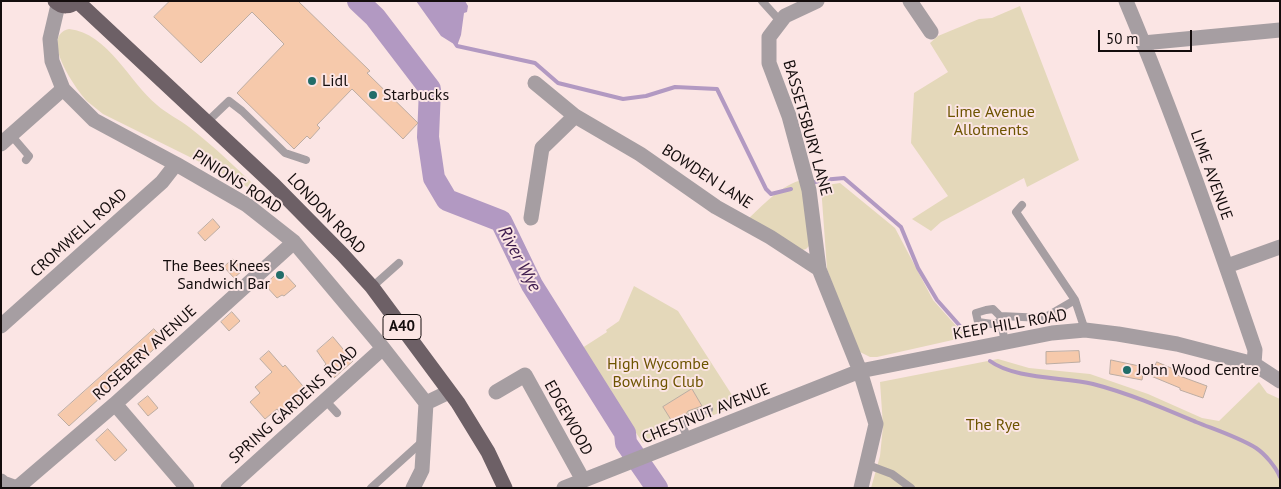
<!DOCTYPE html>
<style>
body{margin:0}
#map{position:relative;width:1281px;height:489px;overflow:hidden;background:#fbe5e4;font-family:"PT Sans",sans-serif}
canvas{display:block}
.frame{position:absolute;inset:0;border:2px solid #140d0d;pointer-events:none}
.scale{position:absolute;left:1098px;top:30px;width:94px;height:22px;box-sizing:border-box;border:2px solid #140d0d;border-top:0;padding-left:6px;font-size:15px;line-height:18px;white-space:nowrap;color:#140d0d;-webkit-text-stroke:4px #fbe5e4;paint-order:stroke}
</style>
<div id="map">
<canvas width="1281" height="489"></canvas>
<div class="frame"></div>
<div class="scale">50 m</div>
</div>
<script>
const ctx = document.querySelector('canvas').getContext('2d');
ctx.lineJoin = 'round';
function fillPath(path, color) {
  ctx.fillStyle = color;
  ctx.fill(path, 'evenodd');
}
function strokePath(path, color, width, dash) {
  ctx.strokeStyle = color;
  ctx.lineWidth = width;
  ctx.lineCap = dash ? 'butt' : 'round';
  ctx.setLineDash(dash || []);
  ctx.stroke(path);
}
function label(font, color, halo, rows, align = 'center') {
  ctx.font = font + ' "PT Sans",sans-serif';
  ctx.lineWidth = 4;
  ctx.setLineDash([]);
  ctx.textBaseline = 'middle';
  ctx.strokeStyle = halo;
  ctx.fillStyle = color;
  for (const [text, x, y, turn = 0] of rows) {
    ctx.save();
    ctx.translate(x, y);
    ctx.rotate((+turn || 0) * Math.PI / 180);
    ctx.textAlign = isNaN(turn) ? turn : align;
    if (halo) ctx.strokeText(text, 0, 0);
    ctx.fillText(text, 0, 0);
    ctx.restore();
  }
}
fillPath(new Path2D(`
 M1020 6 1079 160 1027 187 1024 178 941 222 931 231 912 219 948 196 911 143 914 93 948 72 930 43 938 36 979 19 992 18Z
 M69 29C108 33 130 83 157 105 167 114 179 119 189 127 215 147 239 171 263 193L262 195 218 171 103 114C98 110 93 106 88 102 77 91 38 36 69 29Z
 M803 180 811 244 806 249 799 251 747 220C761 207 783 183 803 180Z
 M840 183 895 228 933 300 966 337 877 357H870L858 351 827 269 821 186Z
 M634 286 678 311 739 406 691 423 681 421 675 430 643 443 579 350 607 332 606 330 619 321Z
 M998 359 1029 368 1090 374 1148 394 1202 418 1219 421 1259 382 1267 393 1280 399V488H871L880 456 883 426 880 382Z`), '#e4d8ba');
fillPath(new Path2D(`
 M416 1H465L468 6 467 12 464 13 461 35 457 46 441 36Z`), '#b299c2');
strokePath(new Path2D(`
 M455 43 457 46 535 63 558 83 623 99 646 96 675 87 717 89 766 189 771 194 791 189
 M812 183 822 180 844 178 901 227 918 268 937 300 968 335
 M990 361C1014 379 1063 377 1093 384 1128 393 1163 408 1196 422 1216 430 1238 437 1256 448 1265 454 1276 467 1280 477`), '#b299c2', 4);
strokePath(new Path2D(`
 M358 1 375 17 430 89 428 137 434 178 447 200 501 221 532 285 625 433 626 443 657 488`), '#b299c2', 22);
const building = new Path2D(`
 M170 1H298L370 71 367 73 418 123 403 139 352 89 317 125 320 128 310 139 307 136 294 149 237 93 284 44 252 12 201 63 154 17Z
 M213 219 220 227 205 241 198 233Z
 M233 259 243 270 234 278 224 267Z
 M281 270 296 286 284 296 282 295 277 298 265 285Z
 M232 312 240 321 229 331 221 322Z
 M154 329 164 340 69 426 58 415Z
 M333 337 353 361 334 378 324 366 326 364 317 351Z
 M269 351 283 367 285 365 308 392 282 415 277 409 265 419 250 402 260 393 255 387 272 372 260 359Z
 M1079 351 1080 362 1046 364V352Z
 M1111 360 1144 367 1142 380 1110 374Z
 M1157 362 1178 371 1177 375 1207 386 1203 398 1180 390V388L1151 376Z
 M692 389 702 406 688 411 684 417 673 423 663 407Z
 M148 396 158 408 148 416 138 404Z
 M108 429 127 450 115 461 96 440Z`);
fillPath(building, '#f6c9ab');
strokePath(building, '#bcaca2', 1);
strokePath(new Path2D(`
 M762 1 781 22
 M207 122 229 101 242 111 285 153 306 160
 M11 135 29 156 26 160
 M372 287 399 263
 M1075 300 1085 330
 M1000 316 993 309 986 310 976 313 978 322 992 324 1001 322
 M1005 343 1000 316 1044 318 1075 300 1016 212 1022 205
 M325 400 337 413
 M688 439 683 427 691 416 709 409
 M868 465 892 474 911 488
 M371 488 423 441`), '#a69ea2', 8);
strokePath(new Path2D(`
 M817 1 785 16 769 37V63L789 116 809 190 819 269 860 371 876 424 861 488
 M910 1 931 32
 M1126 1C1174 115 1215 233 1255 350L1254 364
 M58 5 50 39 52 61 63 89 94 120 176 164 247 205 294 242 383 348 426 403
 M1143 43 1280 30
 M535 83 575 116 640 154 716 207 770 237 819 269
 M1 144 63 89
 M531 218 542 148 575 116
 M1227 266 1280 247
 M1 326 162 182 176 164
 M496 392 525 375 583 480
 M426 403 449 392
 M115 404 187 488
 M1 481 3 483 17 488
 M17 488 115 404 294 242
 M228 488 383 348
 M413 488 422 470 426 403
 M564 488 860 371 1052 333 1085 330 1118 334 1177 344 1254 364 1280 381`), '#a69ea2', 15);
strokePath(new Path2D(`
 M55 1C62 8 70 7 77 1
 M77 1 274 185 343 255 372 287 458 403 488 452 505 488`), '#6d6066', 15);
for (const [x, y, r, color] of [
 [312,81,5,"#226d69"],
 [373,95,5,"#226d69"],
 [280,275,5,"#226d69"],
 [1127,370,5,"#226d69"]
]) {
  const dot = new Path2D();
  dot.arc(x, y, r, 0, 2 * Math.PI);
  ctx.fillStyle = color;
  ctx.fill(dot);
  strokePath(dot, '#fbe5e4', 2);
}
for (const [x, y, w] of [
 [402,327,38]
]) {
  const box = new Path2D();
  box.roundRect(x - w / 2, y - 12.5, w, 25, 4);
  ctx.fillStyle = '#fbe5e4';
  ctx.fill(box);
  strokePath(box, '#140d0d', 1);
}
label('bold 15px', '#140d0d', null, [
 ["A40",402,327]
]);
label('16px', '#140d0d', '#fbe5e4', [
 ["Lidl",322,81],
 ["Starbucks",383,95],
 ["The Bees Knees",270,266,"right"],
 ["Sandwich Bar",270,284,"right"],
 ["John Wood Centre",1137,370]
], 'left');
label('16px', '#6d5400', '#fbe5e4', [
 ["Lime Avenue",991,112],
 ["Allotments",991,130],
 ["High Wycombe",658,364],
 ["Bowling Club",658,382],
 ["The Rye",993,425]
]);
label('16px', '#140d0d', '#fbe5e4', [
 ["BASSETSBURY LANE",807,128,74],
 ["LIME AVENUE",1211,175,70],
 ["BOWDEN LANE",707,177,33],
 ["PINIONS ROAD",237,182,33],
 ["LONDON ROAD",326,214,46],
 ["CROMWELL ROAD",79,233,-42],
 ["KEEP HILL ROAD",1010,325,-10],
 ["ROSEBERY AVENUE",145,353,-42],
 ["SPRING GARDENS ROAD",294,405,-42],
 ["CHESTNUT AVENUE",706,414,-22],
 ["EDGEWOOD",568,418,61]
]);
label('italic 18px', '#3b194c', '#fbe5e4', [
 ["River Wye",519,259,62]
]);
</script>
